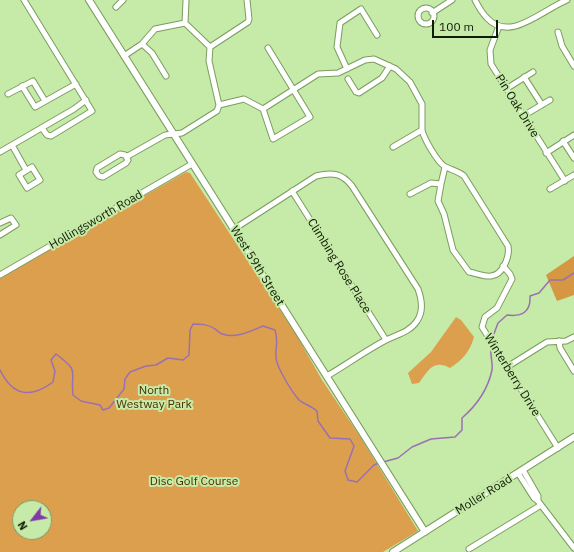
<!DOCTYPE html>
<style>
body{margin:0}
#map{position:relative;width:574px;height:552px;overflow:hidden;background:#c6eaa8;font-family:"IBM Plex Sans",sans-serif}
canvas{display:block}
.north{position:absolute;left:12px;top:500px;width:40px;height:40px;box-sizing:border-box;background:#c6eaa8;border:1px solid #7d9866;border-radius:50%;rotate:239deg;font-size:11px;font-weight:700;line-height:16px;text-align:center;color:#0f1c04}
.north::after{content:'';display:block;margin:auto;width:14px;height:18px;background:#8238aa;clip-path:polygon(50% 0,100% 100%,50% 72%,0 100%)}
.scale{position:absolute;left:432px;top:20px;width:66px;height:18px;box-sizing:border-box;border:2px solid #0f1c04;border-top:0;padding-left:5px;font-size:12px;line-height:14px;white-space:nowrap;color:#0f1c04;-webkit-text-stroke:3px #c6eaa8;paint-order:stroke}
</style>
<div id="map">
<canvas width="574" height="552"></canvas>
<div class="north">N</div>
<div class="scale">100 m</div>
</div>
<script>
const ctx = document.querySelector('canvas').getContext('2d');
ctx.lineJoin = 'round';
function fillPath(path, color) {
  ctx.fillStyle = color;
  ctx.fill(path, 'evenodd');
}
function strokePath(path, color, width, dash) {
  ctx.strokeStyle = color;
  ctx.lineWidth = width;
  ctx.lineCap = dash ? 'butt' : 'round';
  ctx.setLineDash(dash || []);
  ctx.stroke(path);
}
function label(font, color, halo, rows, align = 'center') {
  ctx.font = font + ' "IBM Plex Sans",sans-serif';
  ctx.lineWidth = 4;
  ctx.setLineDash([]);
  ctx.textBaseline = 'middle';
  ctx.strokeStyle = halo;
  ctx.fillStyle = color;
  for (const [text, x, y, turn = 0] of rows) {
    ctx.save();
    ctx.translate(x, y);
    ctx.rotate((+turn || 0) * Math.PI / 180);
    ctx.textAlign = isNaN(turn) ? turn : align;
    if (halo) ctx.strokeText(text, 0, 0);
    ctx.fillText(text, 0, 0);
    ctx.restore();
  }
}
fillPath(new Path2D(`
 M186 172 190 173 297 336 322 380 361 438 418 531 383 552H0V278ZM20 508H44V532H20Z
 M456 317 461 320 474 337C470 352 462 360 450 368 433 359 428 371 419 383L412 384 408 373 431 352Z`), '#dc9f4e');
fillPath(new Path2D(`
 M574 256V295L557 301 546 275Z`), '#d59742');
strokePath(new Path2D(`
 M492 339 498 323 507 315C522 317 531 312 530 296L539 293 550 280H563L574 273
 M0 370C13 396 30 399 53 382L55 371 51 360 56 354C81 373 70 369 73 395L81 401 100 405 103 410 109 408 124 389 125 379 130 372 146 366 156 365 168 358 183 360 189 355 190 330 193 324C201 324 208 324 215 329 217 330 220 334 223 334 235 339 251 331 263 326L275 330C279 345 275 345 276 358 277 368 292 392 299 400 302 403 313 407 317 411L318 421 330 438 350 439 354 446 345 471 348 480 357 482 374 465 379 463
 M383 462 398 458 412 447 431 439 455 437 462 430V418C477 405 488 389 492 370 493 363 490 355 491 348`), '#9971b2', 1.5);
const minor = new Path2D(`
 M24 0 92 111 51 136 47 135 42 128
 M475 0C478 6 482 13 487 18 510 43 542 10 567 0
 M116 7 123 0
 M418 16a8 8 0 1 1 16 0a8 8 0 1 1-16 0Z
 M432 13 452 0
 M185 23 210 47 209 61 219 105
 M185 23 186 0
 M499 26 490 50 491 64 565 181
 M558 32 562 46 574 66
 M142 44 152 53 166 76
 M210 47 248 22 249 19 247 0
 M124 56 142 44 155 29 185 23
 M347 69 337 47 340 23 361 9 377 35
 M524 77 542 105
 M348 79 356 92 359 93 382 78 390 66
 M22 86 35 107 76 84
 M506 89 533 72
 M8 94 33 81 45 101
 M219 105 244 99 263 109
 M263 109 318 74 338 73 365 60 374 59 396 69 410 82 422 104V130
 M263 109 273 139 310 117 268 48
 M523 116 550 100
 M563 141 574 158
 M12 145 26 170
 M393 147 422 130C424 139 437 161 444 166 451 170 458 171 464 176L508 246C510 256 503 275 491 276 484 277 475 273 469 272L453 250 444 214 438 201 441 184
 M0 152 74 109 86 100
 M546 153 574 135
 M120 154 125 155 128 160 126 163 103 177 99 176 96 172 97 168Z
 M126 157 165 135 182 133 217 111 219 105
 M32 167 40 180 27 188 19 175Z
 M550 189 574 175
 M292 191 386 340
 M410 194 431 183 441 184 445 167
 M0 223 11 218 16 225 0 235
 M234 229 316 176C332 172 342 173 352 186L418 289C422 300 424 311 417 321 410 332 396 335 386 340 365 351 346 365 327 376
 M503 266 510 274 512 279 497 308 485 317 482 327 558 448
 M0 275 192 164
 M559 341 560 348 574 371
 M507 367 547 342 566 341 574 337
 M523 470 538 496V501
 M518 473 534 498 538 501 574 548
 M469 549 541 505`);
const tertiary = new Path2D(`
 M89 0 425 532
 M393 552 574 437`);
strokePath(minor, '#7b9d5f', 7);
strokePath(tertiary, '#7b9d5f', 8);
strokePath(minor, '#fff', 5);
strokePath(tertiary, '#fff', 6);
label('12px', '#0f1c04', '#c6eaa8', [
 ["Pin Oak Drive",517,106,58],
 ["Hollingsworth Road",96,220,-30],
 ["West 59th Street",257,266,58],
 ["Climbing Rose Place",339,266,58],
 ["Winterberry Drive",512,375,58],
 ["Moller Road",484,495,-32]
]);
label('12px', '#4e2f00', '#c6eaa8', [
 ["North",154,391],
 ["Westway Park",154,405],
 ["Disc Golf Course",194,482]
]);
</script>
